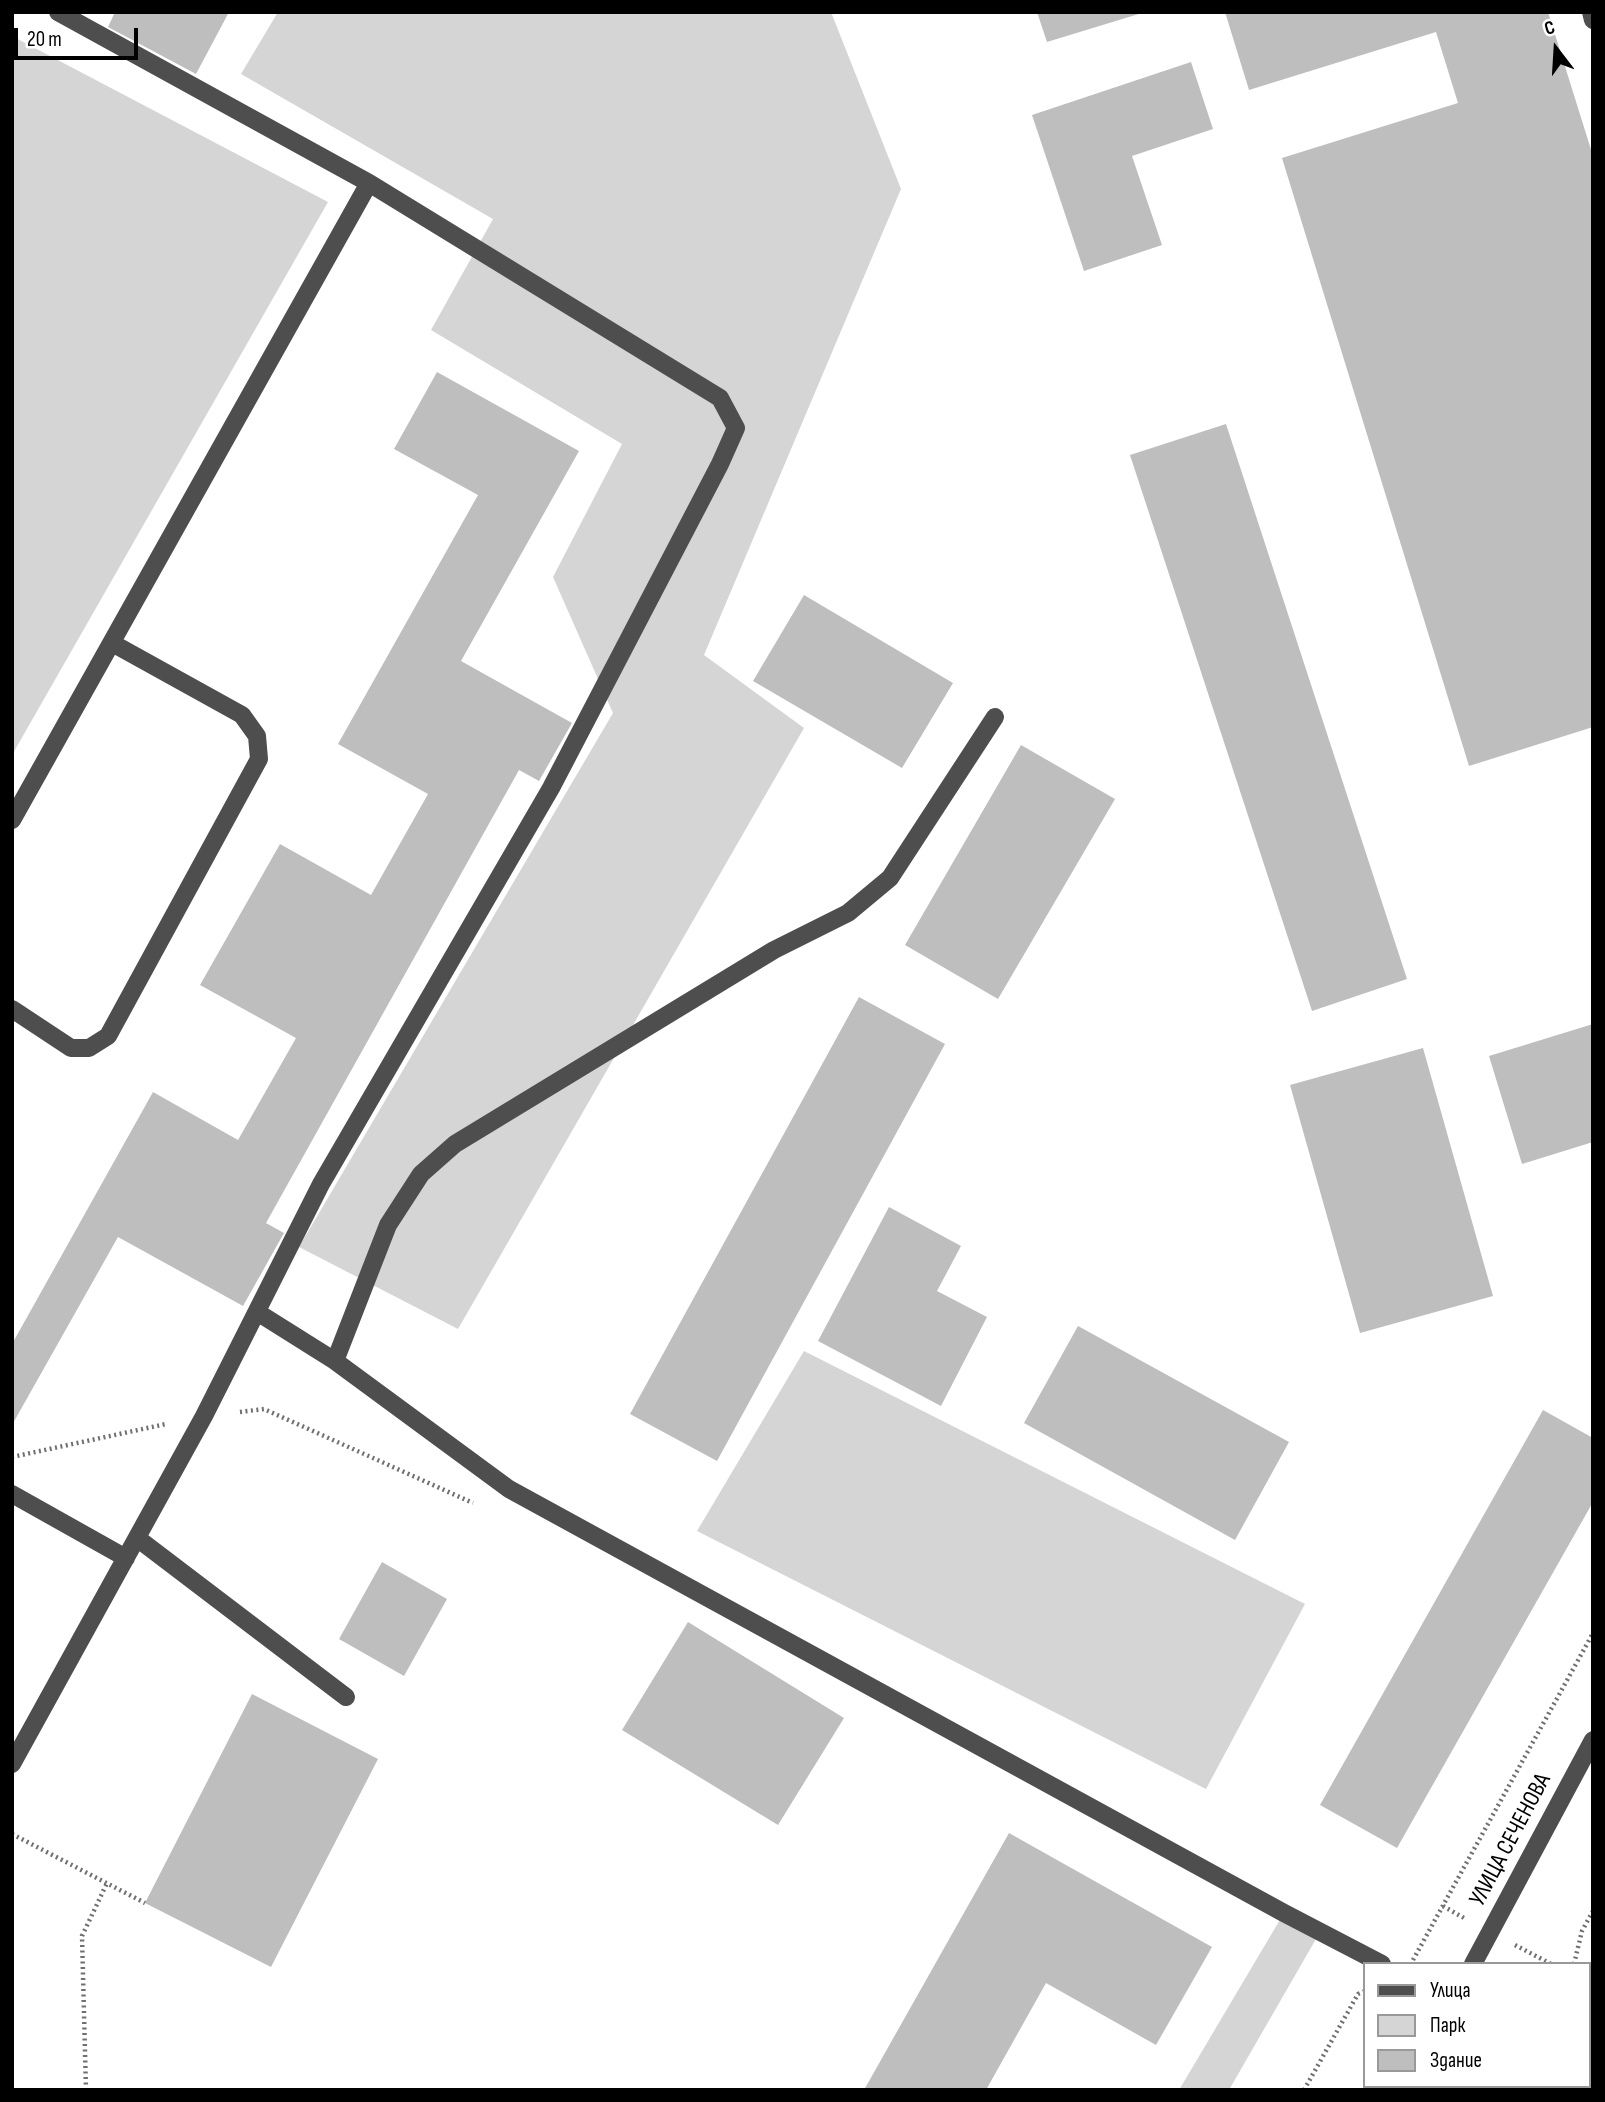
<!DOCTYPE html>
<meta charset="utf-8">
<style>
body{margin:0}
#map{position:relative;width:1605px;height:2102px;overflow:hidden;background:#fff;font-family:"Sofia Sans Condensed",sans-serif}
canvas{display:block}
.frame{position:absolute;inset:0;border:14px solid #000;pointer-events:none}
.legend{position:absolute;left:1363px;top:1962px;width:228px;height:126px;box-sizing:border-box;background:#fff;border:2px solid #999;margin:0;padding:9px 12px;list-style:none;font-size:21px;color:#000}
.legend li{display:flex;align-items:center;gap:14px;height:35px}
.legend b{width:35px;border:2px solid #999}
.north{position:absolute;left:1521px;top:14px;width:70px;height:70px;-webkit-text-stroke:5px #fff;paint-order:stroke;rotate:343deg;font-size:19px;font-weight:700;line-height:28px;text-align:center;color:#000}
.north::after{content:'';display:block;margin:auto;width:24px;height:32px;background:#000;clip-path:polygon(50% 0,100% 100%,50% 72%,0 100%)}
.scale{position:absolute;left:14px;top:28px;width:124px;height:32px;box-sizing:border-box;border:4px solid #000;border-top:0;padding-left:9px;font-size:21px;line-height:24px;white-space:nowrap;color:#000;-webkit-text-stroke:5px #fff;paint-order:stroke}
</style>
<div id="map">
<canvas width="1605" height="2102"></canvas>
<div class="frame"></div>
<ul class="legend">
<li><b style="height:9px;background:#4e4e4e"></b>Улица</li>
<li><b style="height:19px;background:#d5d5d5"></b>Парк</li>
<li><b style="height:19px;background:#bebebe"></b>Здание</li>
</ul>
<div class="north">С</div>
<div class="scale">20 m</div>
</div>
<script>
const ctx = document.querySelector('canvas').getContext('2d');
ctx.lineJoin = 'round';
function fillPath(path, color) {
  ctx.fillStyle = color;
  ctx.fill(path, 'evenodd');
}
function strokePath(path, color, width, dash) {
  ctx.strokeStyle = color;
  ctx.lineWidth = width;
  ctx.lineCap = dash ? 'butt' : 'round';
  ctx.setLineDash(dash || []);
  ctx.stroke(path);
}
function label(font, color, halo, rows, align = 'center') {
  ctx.font = font + ' "Sofia Sans Condensed",sans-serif';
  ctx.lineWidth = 6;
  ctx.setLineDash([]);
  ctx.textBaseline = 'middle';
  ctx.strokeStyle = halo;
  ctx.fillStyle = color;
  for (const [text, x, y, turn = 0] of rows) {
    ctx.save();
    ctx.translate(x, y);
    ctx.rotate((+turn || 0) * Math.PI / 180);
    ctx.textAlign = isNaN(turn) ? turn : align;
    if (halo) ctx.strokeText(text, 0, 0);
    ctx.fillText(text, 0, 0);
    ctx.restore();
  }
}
fillPath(new Path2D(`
 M278 12H831L901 189 704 655 804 728 458 1329 299 1247 613 713 553 577 622 444 431 330 493 219 241 74Z
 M12 36 328 202 12 755Z
 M804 1351 1305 1604 1206 1789 697 1531Z
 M1284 1913 1320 1932 1229 2090H1179Z`), '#d5d5d5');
fillPath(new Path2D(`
 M115 12H229L196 74 108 27Z
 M1037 12H1142V13L1047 42Z
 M1225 12H1548L1593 156V727L1469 766 1282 158 1458 103 1436 32 1249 90Z
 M1191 62 1213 129 1132 156 1162 245 1084 271 1032 115Z
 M437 372 579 451 461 661 572 723 539 781 519 770 266 1223 284 1233 243 1306 118 1237 12 1425V1344L153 1092 238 1140 296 1038 200 985 280 844 371 895 428 794 338 744 478 495 394 449Z
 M1226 424 1407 979 1312 1011 1130 455Z
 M804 595 953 683 902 768 753 681Z
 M1021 745 1115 799 998 999 905 945Z
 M859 997 945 1044 717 1461 630 1414Z
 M1593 1024V1142L1522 1164 1489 1056Z
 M1423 1048 1493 1296 1360 1333 1290 1085Z
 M889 1207 961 1246 937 1291 987 1317 941 1406 818 1341Z
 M1078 1326 1289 1442 1235 1540 1024 1423Z
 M1543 1410 1593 1438V1502L1397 1848 1320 1805Z
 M382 1562 447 1599 404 1676 339 1639Z
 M688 1622 844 1718 778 1825 622 1730Z
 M252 1694 378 1759 271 1967 145 1903Z
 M1009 1833 1212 1947 1156 2045 1046 1983 986 2090H864Z`), '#bebebe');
strokePath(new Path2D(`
 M240 1412 264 1409 473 1503
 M12 1457 166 1424
 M12 1834 145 1903
 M1443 1906 1464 1918
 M1515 1945 1551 1964
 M1413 1960 1593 1633
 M1574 1964 1582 1931 1593 1911
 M86 2090 82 1936 107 1883
 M1304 2090 1358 1994 1365 1991
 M1509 2090 1511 2086`), '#707070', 4.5, [2, 3.5]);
strokePath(new Path2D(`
 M1591 12 1593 20
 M12 820 369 183 58 12
 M12 1009 71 1048H89L108 1036 259 759 257 736 242 715 112 643
 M257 1312 335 1361 509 1489 1284 1913 1382 1964
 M335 1361 388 1225 421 1174 455 1144 774 950 848 913 890 878 995 717
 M12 1494 126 1558
 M137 1538 346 1697
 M12 1764 204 1416 321 1184 551 788 720 464 736 428 720 398 369 183
 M1473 1964 1593 1740
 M1402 2090 1404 2086`), '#4e4e4e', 18);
label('24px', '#000', '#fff', [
 ["УЛИЦА СЕЧЕНОВА",1511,1840,-62]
]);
</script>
